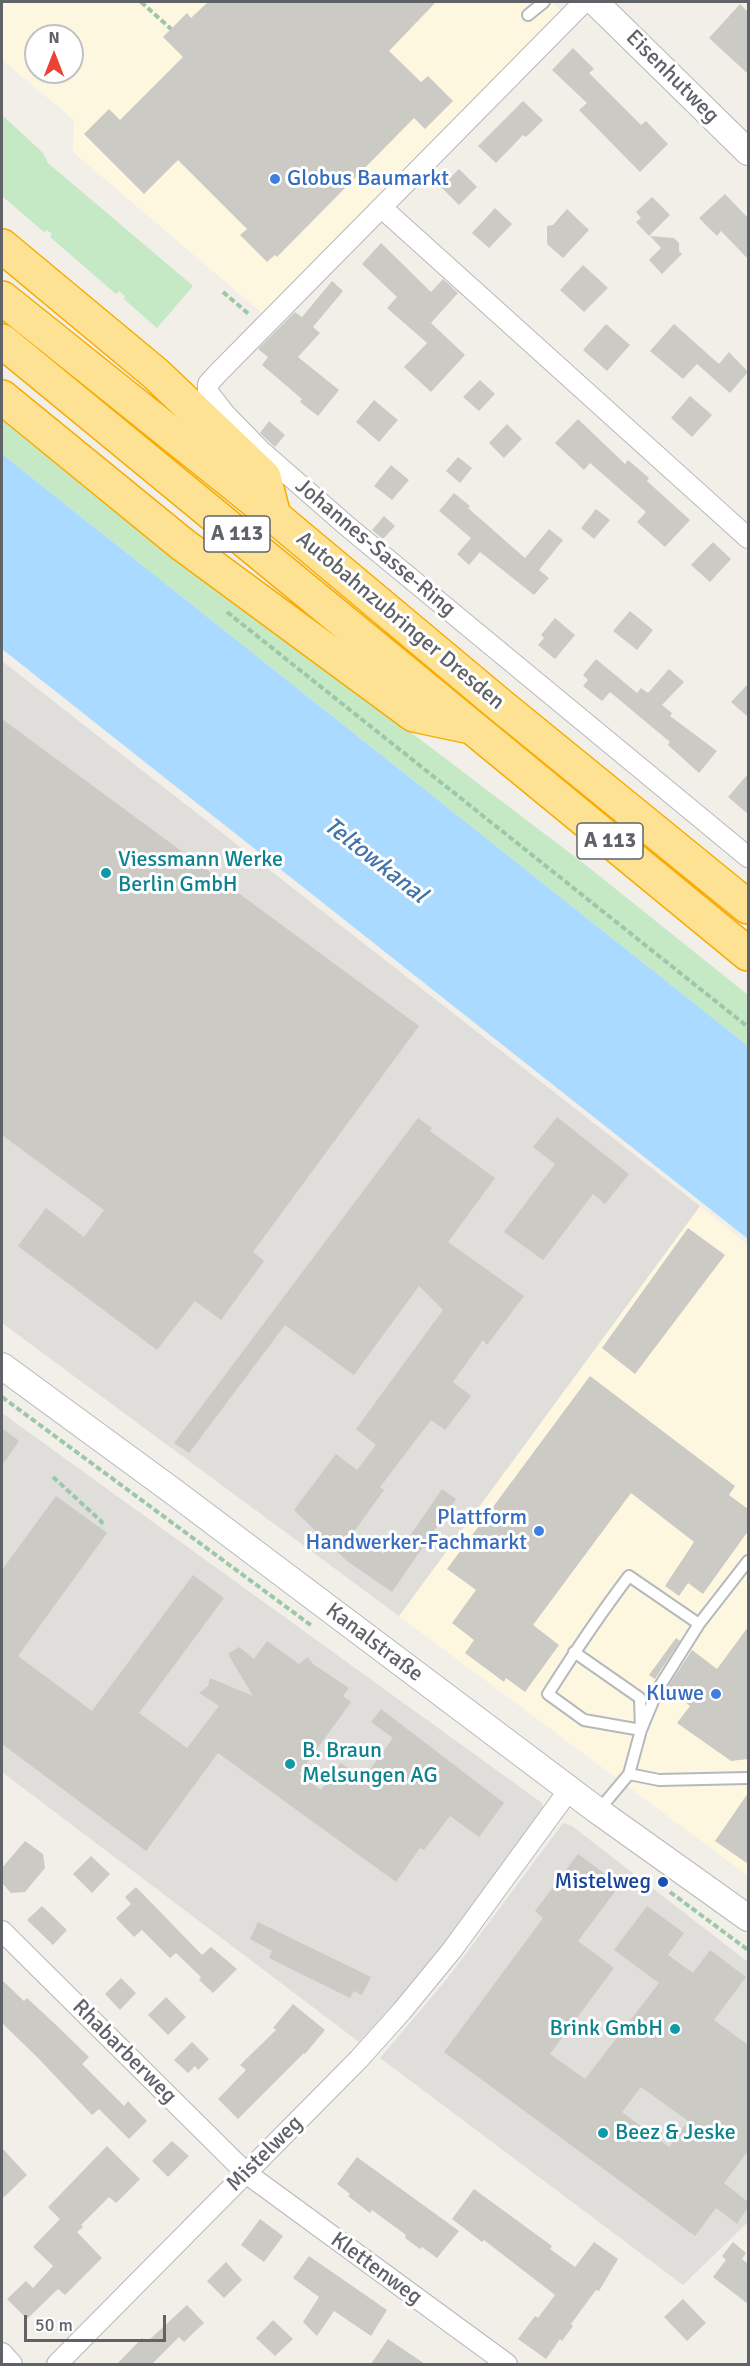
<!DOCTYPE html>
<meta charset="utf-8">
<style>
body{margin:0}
#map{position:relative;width:750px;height:2366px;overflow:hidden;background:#f1efe8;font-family:Signika,sans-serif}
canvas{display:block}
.frame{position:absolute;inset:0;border:3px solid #5f6368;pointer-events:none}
.north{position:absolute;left:24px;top:24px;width:60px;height:60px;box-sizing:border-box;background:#fff;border:2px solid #bfc1c3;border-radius:50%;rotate:0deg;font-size:16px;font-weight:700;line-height:24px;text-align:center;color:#5f6368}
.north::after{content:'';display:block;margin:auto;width:21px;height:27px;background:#ea4335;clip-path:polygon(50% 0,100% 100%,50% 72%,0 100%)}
.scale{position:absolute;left:24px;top:2315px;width:142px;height:27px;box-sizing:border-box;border:3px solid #5f6368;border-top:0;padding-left:8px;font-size:18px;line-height:21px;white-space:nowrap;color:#5f6368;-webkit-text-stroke:4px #fff;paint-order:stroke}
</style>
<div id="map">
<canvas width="750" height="2366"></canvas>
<div class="frame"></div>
<div class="north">N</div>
<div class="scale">50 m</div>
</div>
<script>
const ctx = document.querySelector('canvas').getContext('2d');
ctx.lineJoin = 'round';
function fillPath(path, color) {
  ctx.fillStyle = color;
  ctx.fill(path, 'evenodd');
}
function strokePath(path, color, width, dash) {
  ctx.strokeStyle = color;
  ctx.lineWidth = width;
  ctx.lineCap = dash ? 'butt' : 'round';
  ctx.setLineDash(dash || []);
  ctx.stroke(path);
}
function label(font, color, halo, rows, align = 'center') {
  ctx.font = font + ' Signika,sans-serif';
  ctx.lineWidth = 6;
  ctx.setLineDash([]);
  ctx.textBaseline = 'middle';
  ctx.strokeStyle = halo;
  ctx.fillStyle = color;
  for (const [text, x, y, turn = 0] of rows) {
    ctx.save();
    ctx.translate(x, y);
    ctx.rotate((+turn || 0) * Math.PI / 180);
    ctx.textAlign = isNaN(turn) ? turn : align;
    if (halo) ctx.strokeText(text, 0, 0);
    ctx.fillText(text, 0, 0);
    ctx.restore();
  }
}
fillPath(new Path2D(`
 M2 2H551L562 11 263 314 73 152 74 120 2 60ZM36 36H72V72H36Z
 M700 1206 748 1245V1876L399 1616Z`), '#fef7e0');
fillPath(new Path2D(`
 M2 661 700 1206 399 1616 2 1323Z
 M2 1413 542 1803 543 1808 438 1951 398 1999 359 2042 2 1772Z
 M563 1823 572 1826 748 1962V2222L683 2285 380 2058 447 1979Z`), '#e0deda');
fillPath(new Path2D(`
 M2 115 43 153 48 163 193 286 157 328 124 299 125 296 119 291 116 294 50 237 52 234 47 230 44 232 2 196Z
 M2 413 222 589 587 866 748 995V1046L2 454Z`), '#c5e8c5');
fillPath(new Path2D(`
 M2 454 748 1046V1239L2 649Z`), '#aadaff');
fillPath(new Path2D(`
 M208 2H436L389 51 421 82 428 76 453 101 425 129 414 118 277 257 275 255 267 262 240 235 247 229 178 160 144 194 84 134 109 109 120 120 183 57 163 37 187 13 191 18Z
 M740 4 748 12V74L709 38Z
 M573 48 594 69 589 73 641 125 646 121 668 144 640 172 579 110 587 103 552 70Z
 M523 101 543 120 526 137 523 135 496 163 478 146Z
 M459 169 477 187 459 205 441 187Z
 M725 194 748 218V259L721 231 717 236 699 218Z
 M652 197 670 215 649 236 636 222 641 218 636 212Z
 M495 208 512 224 489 248 472 233Z
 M567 209 589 230 563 258 547 244V226L553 225Z
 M650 236 674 238 679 243V251L682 254 662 274 649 260 661 248Z
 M381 243 431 292 443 279 458 293 431 323 465 355 431 392 404 367 427 343 387 308 397 297 362 264Z
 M583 265 608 288 584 312 560 290Z
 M332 281 343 291 313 327 320 333 298 357 339 390 318 416 300 402 302 399 262 365 268 357 258 349 295 312 302 317Z
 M606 324 630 345 607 371 583 350Z
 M674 324 719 364 729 352 748 372 730 393 697 364 683 379 650 351Z
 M480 380 495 394 479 411 463 397Z
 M690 396 712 415 692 437 671 418Z
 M374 400 398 420 379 442 356 422Z
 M578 419 625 464 628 460 649 478 647 481 690 520 665 547 637 522 646 512 590 463 584 470 555 443Z
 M269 421 285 435 275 447 260 433Z
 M507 424 522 439 504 458 489 443Z
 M458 457 472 468 460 483 446 471Z
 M391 465 409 480 392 500 374 486Z
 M454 493 470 506 468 508 525 558 549 529 563 540 539 570 549 578 534 595 480 552 469 565 457 554 471 538 439 511Z
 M596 509 610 520 594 539 581 528Z
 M384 516 395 526 383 539 372 530Z
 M713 542 731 559 710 582 691 565Z
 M630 611 653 630 637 650 613 631Z
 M555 618 575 635 555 659 538 645 544 638 541 635Z
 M596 659 637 693 641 688 648 693 669 669 684 682 662 705 672 713 670 716 717 751 699 773 668 745 670 742 610 692 602 701 583 686 588 680 583 675Z
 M748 684V717L731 702Z
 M2 719 419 1026 253 1252 264 1261 221 1320 195 1301 157 1350 18 1246 46 1208 84 1237 104 1210 2 1135Z
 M748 774V814L728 797Z
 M557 1117 629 1174 605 1204 593 1194 543 1260 504 1232 555 1164 533 1147Z
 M418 1118 432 1128 430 1131 495 1178 448 1242 524 1296 487 1345 483 1340 453 1382 471 1396 445 1430 431 1420 380 1487 384 1490 353 1533 383 1554 389 1545 399 1552 442 1489 456 1499 392 1592 347 1561 294 1510 336 1454 357 1470 376 1445 356 1429 443 1310 419 1286 354 1375 285 1325 189 1453 174 1443Z
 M688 1228 725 1255 635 1374 602 1348Z
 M590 1376 735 1486 729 1495 748 1509V1531L703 1594 688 1583 679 1596 665 1586 694 1542 631 1493 533 1625 559 1645 525 1692 506 1678 504 1682 465 1653 474 1640 452 1623 476 1590 447 1569Z
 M2 1428 19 1441 2 1465Z
 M56 1496 107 1533 18 1656 92 1711 193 1575 224 1598 139 1713 187 1748 219 1706 199 1693 208 1686 210 1678 253 1696 228 1654 239 1647 254 1659 267 1641 299 1664 308 1657 313 1664 349 1688 343 1696 351 1702 299 1774 321 1790 341 1763 363 1779 393 1738 371 1722 381 1709 504 1803 479 1837 450 1816 424 1850 420 1848 396 1882 218 1753 146 1851 2 1744V1570Z
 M748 1627V1759L731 1761 677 1723 690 1706 667 1688 692 1650 717 1669Z
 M676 1638 680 1641 655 1679 649 1675Z
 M748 1793V1864L715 1841Z
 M25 1841 43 1854 45 1868 25 1892 11 1893 2 1883V1868Z
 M578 1854 620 1885 578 1941 614 1968 550 2054 585 2079 659 1983 614 1950 647 1906 684 1933 668 1955 693 1973 710 1950 746 1977 714 2020 748 2045V2151L724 2183 748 2202V2207L737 2224 716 2208 695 2236 444 2052 543 1918 535 1911ZM641 2087 688 2121 669 2147 622 2112Z
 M91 1856 110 1874 92 1893 73 1874Z
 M136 1887 202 1955 211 1947 237 1969 213 1993 199 1980 201 1977 176 1953 170 1958 142 1930 134 1937 116 1918 131 1904 125 1897Z
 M42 1906 67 1930 53 1945 27 1920Z
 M258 1922 371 1977 362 1995 354 1991 350 1998 269 1958 272 1951 250 1939Z
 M121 1978 136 1993 120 2010 105 1994Z
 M2 1980 24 2001 27 1998 55 2024 89 2057 82 2064 124 2106 128 2101 147 2121 129 2139 99 2109 92 2115 38 2058 2 2023Z
 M166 1997 186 2017 168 2035 148 2015Z
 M293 2004 325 2030 305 2054 304 2053 238 2119 218 2099 246 2070 240 2065 276 2030 273 2028Z
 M192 2042 209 2059 198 2070 195 2066 188 2073 174 2060Z
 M172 2141 189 2156 168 2177 152 2161Z
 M107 2146 140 2179 116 2203 109 2197 81 2225 83 2227 77 2232 102 2258 65 2295 58 2289 27 2319 7 2299 26 2281 33 2288 53 2266 33 2247 60 2219 48 2207Z
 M2 2148 27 2175 2 2199Z
 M357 2157 459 2231 437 2258 422 2247 420 2249 405 2238 406 2235 372 2210 370 2213 348 2196 350 2194 337 2184Z
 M474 2189 552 2246 550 2249 575 2267 594 2242 618 2259 599 2291 596 2290 571 2324 573 2326 562 2341 560 2339 546 2359 518 2339 535 2316 538 2318 555 2295 484 2240 482 2242 452 2219Z
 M260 2219 283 2236 264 2262 241 2245Z
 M733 2242 746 2253 742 2259 748 2264V2304L713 2277 726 2260 722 2256Z
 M309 2256 387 2310 371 2336 334 2311 317 2336 303 2322 319 2297 293 2278Z
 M226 2262 242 2280 224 2298 207 2281Z
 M683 2299 706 2323 687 2341 664 2317Z
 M187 2305 204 2323 184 2342 179 2337 152 2364H117L142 2338 147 2342Z
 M273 2320 293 2339 275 2356 256 2338Z
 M388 2339 425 2364H371Z`), '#cccac5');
const service = new Path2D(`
 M528 15 544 2
 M574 1652 640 1698 641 1730 584 1720 548 1694C574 1653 600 1614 629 1576L699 1624
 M629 1774 659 1780 748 1778
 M598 1811 629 1774 641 1730 658 1689 699 1624 748 1561`);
const minor = new Path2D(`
 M584 2 218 373 208 384V392L225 414 260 450 347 526 748 857
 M382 208 748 538
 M2 1931 246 2173 507 2364
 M2 2353 12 2364
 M57 2364 359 2059 402 2011 452 1950 569 1790`);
const tertiary = new Path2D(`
 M595 2 748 152
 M2 1366 174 1492 598 1811 748 1918`);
const motorway = new Path2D(`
 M2 246 156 374 264 477 274 516
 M2 298 274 516 500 705 748 907
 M2 341 748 954
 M2 397 182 544 414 715 466 726`);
strokePath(service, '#b5b8bc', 14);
strokePath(minor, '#b5b8bc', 22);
strokePath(tertiary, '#b5b8bc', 28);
strokePath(motorway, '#f9ab00', 36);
strokePath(new Path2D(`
 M141 2 171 29
 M223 292 250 315
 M227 612 748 1027
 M2 1397 312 1626
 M53 1477 102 1522 99 1527
 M670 1892 748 1950`), '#9cc7a9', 4, [6, 3]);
strokePath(service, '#fff', 10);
strokePath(minor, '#fff', 20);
strokePath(tertiary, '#fff', 26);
strokePath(motorway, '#fde293', 33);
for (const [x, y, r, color] of [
 [275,179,6,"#3f7fe0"],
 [106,873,6,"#0f9aa8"],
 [539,1531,6,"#3f7fe0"],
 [716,1694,6,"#3f7fe0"],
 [290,1764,6,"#0f9aa8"],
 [663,1882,6,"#1a4fb4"],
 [675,2029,6,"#0f9aa8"],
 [603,2133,6,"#0f9aa8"]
]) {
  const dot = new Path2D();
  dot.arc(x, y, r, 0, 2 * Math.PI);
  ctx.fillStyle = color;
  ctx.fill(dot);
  strokePath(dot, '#fff', 2);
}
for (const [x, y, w] of [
 [237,534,66],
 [610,841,66]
]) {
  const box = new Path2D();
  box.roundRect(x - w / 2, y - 18, w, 36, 4.5);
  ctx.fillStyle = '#fff';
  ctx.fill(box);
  strokePath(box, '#5f6368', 1.5);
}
label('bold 21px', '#5f6368', null, [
 ["A 113",237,534],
 ["A 113",610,841]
]);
label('22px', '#5f6368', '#fff', [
 ["Eisenhutweg",672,77,45],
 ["Johannes-Sasse-Ring",375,548,40],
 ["Autobahnzubringer Dresden",400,621,40],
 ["Kanalstraße",374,1643,37],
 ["Rhabarberweg",124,2052,45],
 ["Mistelweg",265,2154,-45],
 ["Klettenweg",376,2269,36]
]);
label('22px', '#366cbe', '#fff', [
 ["Globus Baumarkt",287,179,"left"],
 ["Plattform",527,1518],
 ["Handwerker-Fachmarkt",527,1543],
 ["Kluwe",704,1694]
], 'right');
label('22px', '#0d838f', '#fff', [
 ["Viessmann Werke",118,860],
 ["Berlin GmbH",118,885],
 ["B. Braun",302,1751],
 ["Melsungen AG",302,1776],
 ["Brink GmbH",663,2029,"right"],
 ["Beez & Jeske",615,2133]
], 'left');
label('22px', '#164399', '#fff', [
 ["Mistelweg",651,1882]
], 'right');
label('italic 24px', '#4174aa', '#fff', [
 ["Teltowkanal",375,861,38]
]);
</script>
